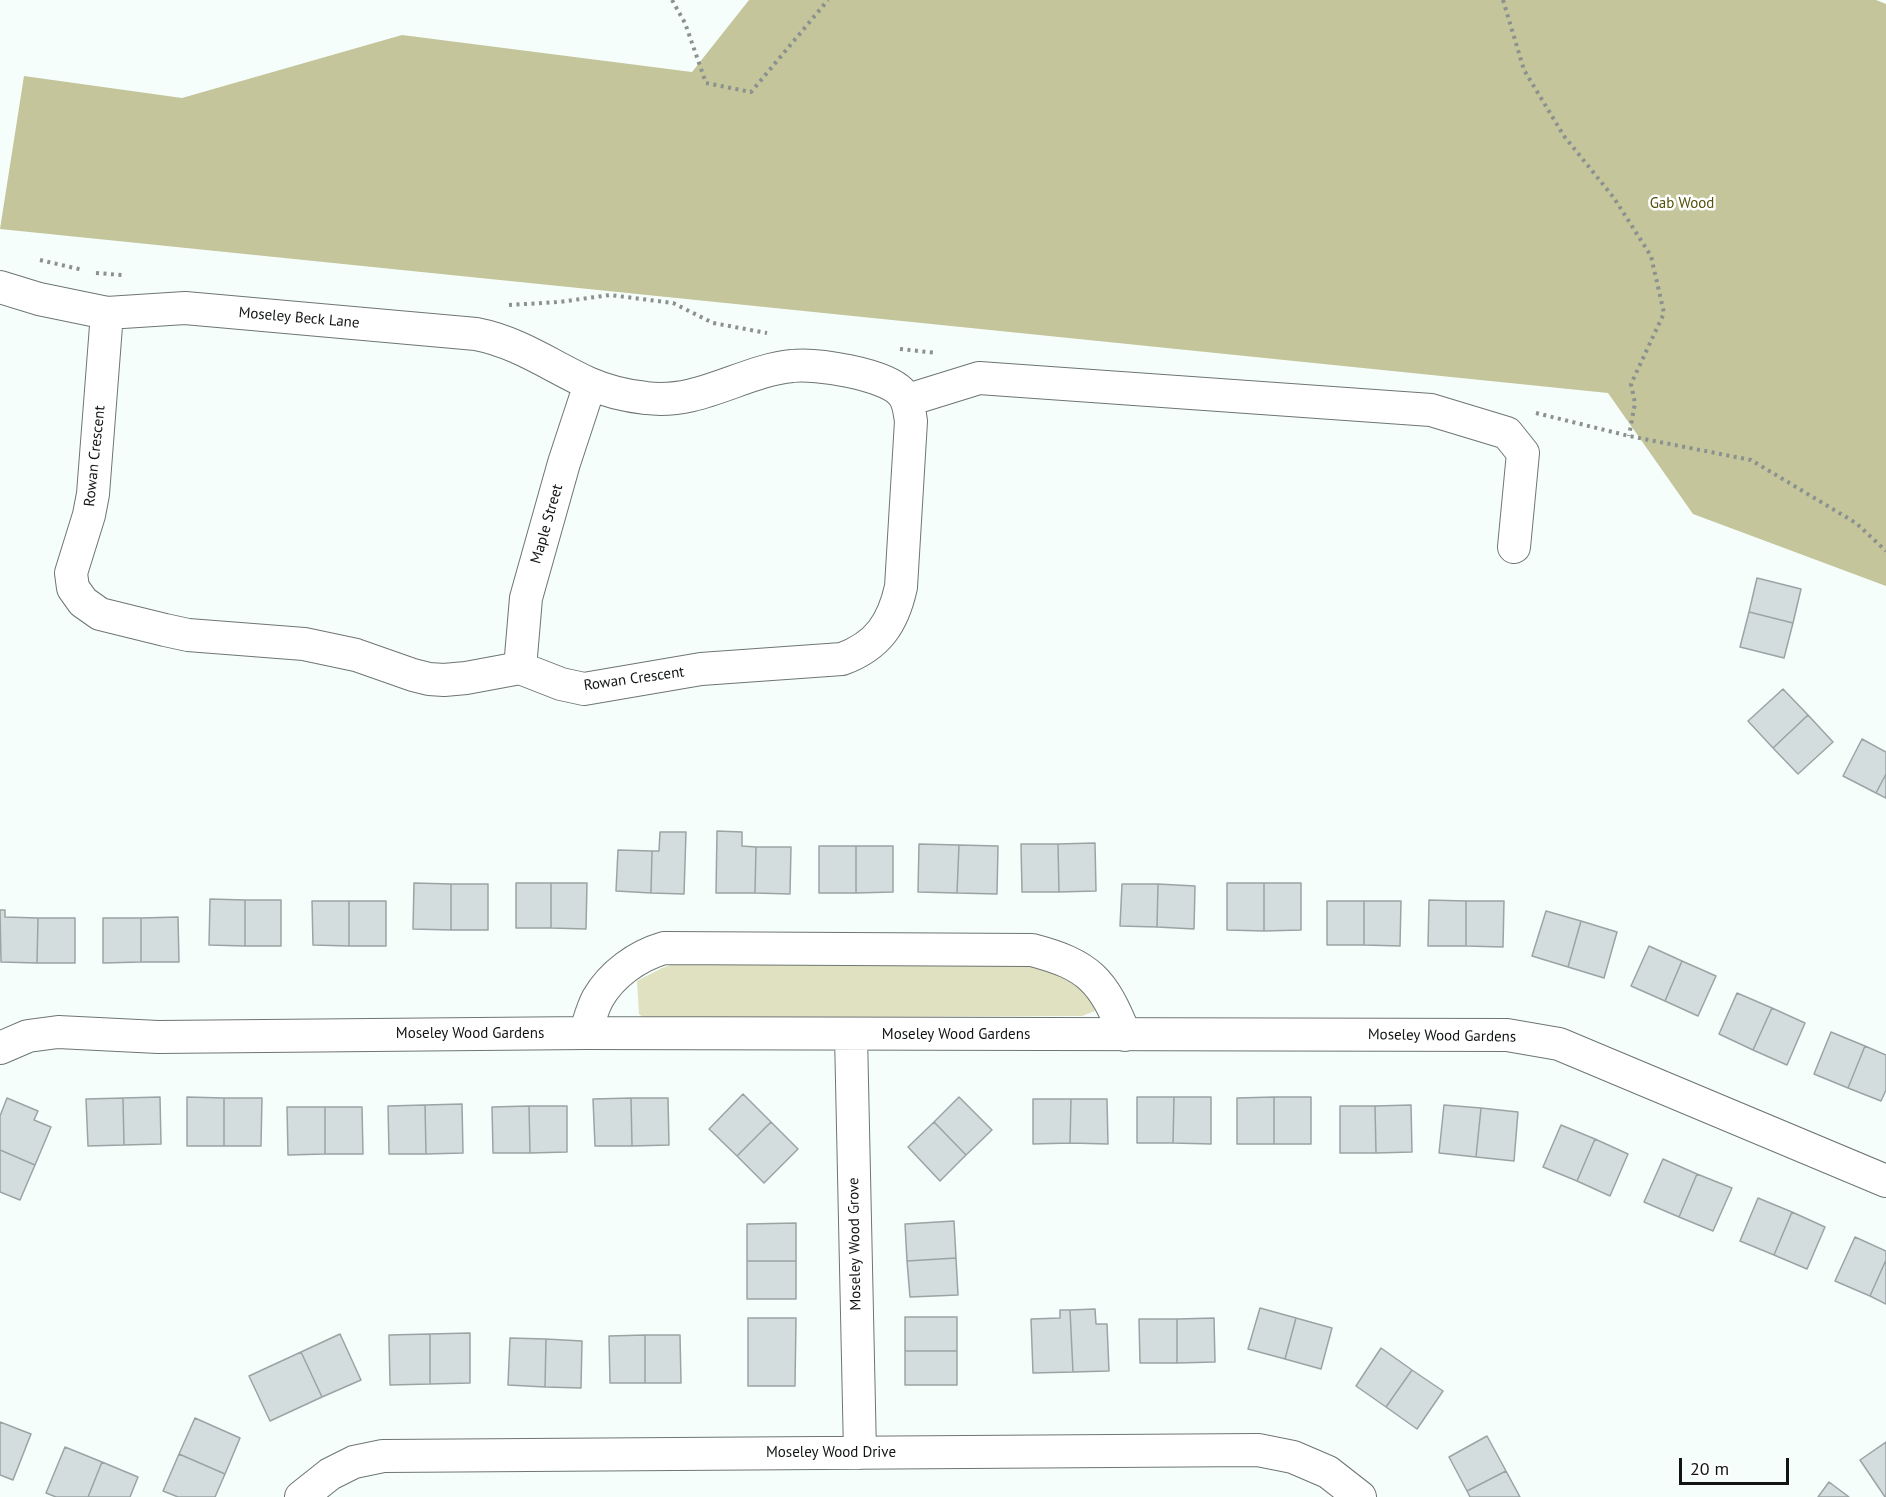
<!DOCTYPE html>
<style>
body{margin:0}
#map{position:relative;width:1886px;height:1497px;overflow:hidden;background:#f5fefa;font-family:"PT Sans",sans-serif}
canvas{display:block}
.scale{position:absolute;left:1679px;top:1458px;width:110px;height:27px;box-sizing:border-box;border:3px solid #111413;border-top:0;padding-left:8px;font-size:18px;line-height:21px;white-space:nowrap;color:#111413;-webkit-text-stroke:4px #fff;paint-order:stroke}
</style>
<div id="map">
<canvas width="1886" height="1497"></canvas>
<div class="scale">20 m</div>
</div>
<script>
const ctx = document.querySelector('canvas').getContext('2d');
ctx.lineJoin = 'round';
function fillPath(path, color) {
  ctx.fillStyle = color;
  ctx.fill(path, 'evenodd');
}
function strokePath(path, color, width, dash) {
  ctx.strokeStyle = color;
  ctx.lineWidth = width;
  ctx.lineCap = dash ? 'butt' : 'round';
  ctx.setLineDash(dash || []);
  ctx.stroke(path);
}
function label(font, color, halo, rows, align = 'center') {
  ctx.font = font + ' "PT Sans",sans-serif';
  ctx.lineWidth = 5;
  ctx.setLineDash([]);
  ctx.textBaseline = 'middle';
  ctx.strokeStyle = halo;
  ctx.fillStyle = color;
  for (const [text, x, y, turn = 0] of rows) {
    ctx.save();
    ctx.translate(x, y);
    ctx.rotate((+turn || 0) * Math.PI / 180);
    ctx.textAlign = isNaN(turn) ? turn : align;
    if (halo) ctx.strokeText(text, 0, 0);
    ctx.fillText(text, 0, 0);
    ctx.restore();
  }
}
fillPath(new Path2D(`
 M686 960 1039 963C1063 972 1091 983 1095 1011L1082 1016 644 1018 639 1014 637 981 662 968Z`), '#e0e1c0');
fillPath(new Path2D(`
 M749 0H1876L1886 4V586L1693 514 1608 393 0 229 24 76 182 98 402 35 692 72Z`), '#c4c59b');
const building = new Path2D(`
 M1757 578 1801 589 1793 623 1749 612Z
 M1749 612 1793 623 1784 658 1740 647Z
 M1783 689 1808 715 1773 748 1748 721Z
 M1808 715 1833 742 1798 774 1773 748Z
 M1862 739 1886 752V774L1876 793 1843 776Z
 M1886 774V798L1876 793Z
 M717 831 742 832V846L756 847 755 893H716Z
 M660 832H686L684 894 651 893 652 851H659Z
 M1095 843 1096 891 1059 892 1058 844Z
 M919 844 959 845 957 893 918 892Z
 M1021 844H1058L1059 892H1022Z
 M959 845 998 846 997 894 957 893Z
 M819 846H856V893H819Z
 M856 846H893V892L856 893Z
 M756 847H791L790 894 755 893Z
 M618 850 652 851 651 893 616 891Z
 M414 883 451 884V930L413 929Z
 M516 883H551V928H516Z
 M551 883H587L586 929 551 928Z
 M1227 883H1264V931L1227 930Z
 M1264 883H1301V930L1264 931Z
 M451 884H488V930H451Z
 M1122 884H1158L1157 927 1120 926Z
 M1158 884 1195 886 1194 929 1157 927Z
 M210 899 245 900V946L209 945Z
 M245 900H281V946H245Z
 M1429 900 1466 901V946H1428Z
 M312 901H349V946L313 945Z
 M349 901H386V946H349Z
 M1327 901H1364V945H1327Z
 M1364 901H1401L1400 946 1364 945Z
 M1466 901H1504L1503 947 1466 946Z
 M0 910H5V917L38 918 37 963 1 962Z
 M1546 911 1581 921 1568 967 1532 956Z
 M178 917 179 962H141V918Z
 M38 918H75V963H37Z
 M103 918H141V962L103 963Z
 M1581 921 1617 932 1604 978 1568 967Z
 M1649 946 1682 961 1665 1001 1631 986Z
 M1682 961 1716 976 1698 1016 1665 1001Z
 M1737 993 1772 1008 1753 1050 1719 1034Z
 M1772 1008 1805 1023 1787 1065 1753 1050Z
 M1831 1032 1865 1046 1848 1088 1814 1074Z
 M1865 1046 1886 1055V1090L1881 1101 1848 1088Z
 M743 1094 771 1122 737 1156 709 1129Z
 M160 1097 161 1144 124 1145 123 1098Z
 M187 1097 224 1098V1146H187Z
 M959 1097 992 1130 966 1155 934 1122Z
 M1137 1097H1174L1173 1143H1137Z
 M1174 1097H1211V1144L1173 1143Z
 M1274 1097H1311V1144H1274Z
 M1274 1097V1144H1237V1098Z
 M7 1098 38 1111 34 1120 51 1127 35 1165 0 1150V1116Z
 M123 1098 124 1145 88 1146 86 1099Z
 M224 1098H262L261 1146H224Z
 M631 1098 632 1146H595L593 1099Z
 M631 1098H668L669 1145 632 1146Z
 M1033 1099H1071L1070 1143 1033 1144Z
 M1071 1099H1107L1108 1144 1070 1143Z
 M462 1104 463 1153 426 1154 425 1105Z
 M425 1105 426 1154H389L388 1106Z
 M1411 1105 1412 1152 1376 1153 1375 1106Z
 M1444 1105 1481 1108 1476 1157 1439 1153Z
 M529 1106 530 1153H493L492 1107Z
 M529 1106H567V1152L530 1153Z
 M1340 1106H1375L1376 1153H1340Z
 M287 1107H325V1154L288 1155Z
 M325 1107H362L363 1154H325Z
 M1481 1108 1518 1112 1514 1161 1476 1157Z
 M771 1122 798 1149 764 1183 737 1156Z
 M934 1122 966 1155 940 1181 908 1147Z
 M1561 1125 1595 1139 1577 1181 1543 1167Z
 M1595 1139 1628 1154 1610 1196 1577 1181Z
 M0 1150 35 1165 20 1200 0 1192Z
 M1663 1159 1697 1174 1679 1217 1644 1202Z
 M1697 1174 1732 1188 1713 1231 1679 1217Z
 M1758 1198 1792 1212 1774 1255 1740 1241Z
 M1792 1212 1825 1227 1807 1269 1774 1255Z
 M954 1221 956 1258 907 1261 905 1224Z
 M796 1223V1261H747V1224Z
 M1855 1237 1886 1251V1260L1870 1296 1835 1281Z
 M956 1258 958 1295 910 1297 907 1261Z
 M1886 1260V1304L1870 1296Z
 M747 1261H796V1299H747Z
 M1260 1308 1296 1318 1285 1359 1248 1349Z
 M1095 1309 1096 1324H1107L1109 1371 1073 1372 1070 1310Z
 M1060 1310H1070L1073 1372 1033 1373 1031 1319 1060 1318Z
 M905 1317H957V1351H905Z
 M748 1318H796L795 1386H748Z
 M1214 1318 1215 1362 1177 1363V1319Z
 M1296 1318 1332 1328 1321 1369 1285 1359Z
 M1139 1319H1177V1363H1140Z
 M470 1333V1383L430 1384V1334Z
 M340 1334 361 1380 322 1397 301 1352Z
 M430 1334V1384L390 1385 389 1335Z
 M645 1335H680L681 1383H645Z
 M645 1335V1383H610L609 1336Z
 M510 1338 546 1339 545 1387 508 1385Z
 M546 1339 582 1341 581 1388 545 1387Z
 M1381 1348 1412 1370 1386 1407 1356 1386Z
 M905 1351H957V1385H905Z
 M301 1352 322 1397 270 1421 249 1376Z
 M1412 1370 1443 1391 1417 1429 1386 1407Z
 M195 1418 240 1438 225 1474 179 1454Z
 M0 1422 31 1434 13 1480 0 1475Z
 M1487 1436 1506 1471 1467 1491 1449 1457Z
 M1886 1442V1496L1885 1497 1860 1460Z
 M65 1447 102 1462 88 1497H56L46 1493Z
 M179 1454 225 1474 215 1497H178L163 1491Z
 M102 1462 138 1477 130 1497H88Z
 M1506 1471 1520 1497H1470L1467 1491Z
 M1829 1482 1849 1497H1818Z`);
fillPath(building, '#d3dddd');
strokePath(building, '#9ba4a4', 1.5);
const minor = new Path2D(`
 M0 287 39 299 107 313 185 308 476 334C518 342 551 366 588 383 606 391 627 396 646 398 700 405 742 371 792 366 816 363 884 374 901 392 909 400 909 410 911 421L901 587C893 623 878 646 842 659L701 669 584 689 561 684 520 668 466 678 444 680 429 679 413 675 356 655 304 644 188 635 165 630 100 614 83 602 73 588 71 573 89 515 93 494 107 313
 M908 400 979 378 1431 410 1507 433 1523 453 1514 547
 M520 668 526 598 564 463 590 384
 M585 1033C589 1022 592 1009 598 998 612 974 637 956 664 948L1032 950C1089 965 1103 980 1125 1035
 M851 1035 860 1453
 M0 1048 28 1036 58 1032 158 1037 585 1033 1507 1035 1559 1044 1886 1181
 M301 1497 330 1474 354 1462 383 1456 1258 1450 1293 1457 1328 1472 1360 1497`);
strokePath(minor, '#6e7572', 34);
strokePath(new Path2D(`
 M672 0 685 23 706 83 751 92 828 0
 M1503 0 1524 70 1564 136 1614 198 1651 256 1664 313 1631 384 1635 403 1629 436
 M40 260 83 270
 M96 273 122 275
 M509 305 559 302 610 295 673 303 713 323 767 333
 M900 349 937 353
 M1536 413 1629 436 1751 460 1856 523 1886 551`), '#8b918f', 4, [3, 4.5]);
strokePath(minor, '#fff', 32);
label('15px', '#53520b', '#fff', [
 ["Gab Wood",1682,204]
]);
label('15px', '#111413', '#fff', [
 ["Moseley Beck Lane",299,318,5],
 ["Rowan Crescent",95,456,-84],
 ["Maple Street",547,524,-74],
 ["Rowan Crescent",634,679,-8],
 ["Moseley Wood Gardens",470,1034],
 ["Moseley Wood Gardens",956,1035],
 ["Moseley Wood Gardens",1442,1036,1],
 ["Moseley Wood Grove",855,1244,-91],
 ["Moseley Wood Drive",831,1453]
]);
</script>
